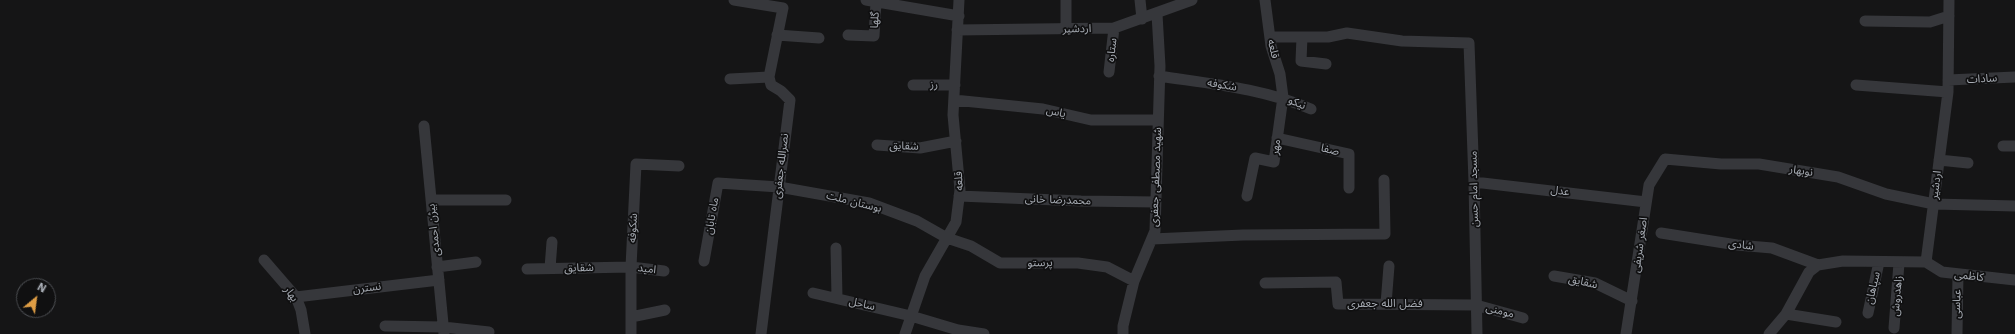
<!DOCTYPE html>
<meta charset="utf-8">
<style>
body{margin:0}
#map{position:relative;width:2015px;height:334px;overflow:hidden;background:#151516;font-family:"Work Sans",sans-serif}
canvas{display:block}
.north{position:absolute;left:16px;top:278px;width:40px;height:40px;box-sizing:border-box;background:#101011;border:1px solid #4d4f53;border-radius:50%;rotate:29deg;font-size:11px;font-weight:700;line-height:16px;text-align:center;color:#a8adb5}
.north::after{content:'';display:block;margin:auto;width:14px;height:18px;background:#de9d45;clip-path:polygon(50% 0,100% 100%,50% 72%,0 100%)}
</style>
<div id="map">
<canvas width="2015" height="334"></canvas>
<div class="north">N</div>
</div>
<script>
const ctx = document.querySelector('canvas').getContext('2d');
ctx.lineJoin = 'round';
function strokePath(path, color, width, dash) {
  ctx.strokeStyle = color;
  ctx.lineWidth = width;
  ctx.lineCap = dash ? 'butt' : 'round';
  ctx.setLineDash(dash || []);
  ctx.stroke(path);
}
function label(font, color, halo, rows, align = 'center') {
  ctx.font = font + ' "Work Sans","Noto Sans Arabic",sans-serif';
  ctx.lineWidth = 3.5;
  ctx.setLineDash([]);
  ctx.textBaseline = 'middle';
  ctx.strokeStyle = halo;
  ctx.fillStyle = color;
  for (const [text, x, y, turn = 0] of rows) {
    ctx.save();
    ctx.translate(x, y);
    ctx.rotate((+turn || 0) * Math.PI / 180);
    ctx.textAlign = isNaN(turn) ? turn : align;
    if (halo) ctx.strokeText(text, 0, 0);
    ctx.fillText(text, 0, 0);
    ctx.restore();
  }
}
strokePath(new Path2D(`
 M734 0 783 8 769 77 771 85 781 91 790 100 761 334
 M866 0 959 16
 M1140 0 1142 19
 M1865 21 1930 22 1949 16
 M1066 29V0
 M957 30 1114 28 1192 0
 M777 35 819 38
 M848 35 874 36 876 2
 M1270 37H1328L1347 33 1402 41 1469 43 1474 182 1477 334
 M1302 37 1301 61 1326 64
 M1109 72 1114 28
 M1159 76C1212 84 1261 88 1311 109
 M730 79 769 77
 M1948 80 2015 77
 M913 85H955
 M1856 85 1948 92
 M954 100 1043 109 1091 120H1158
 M424 126 444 334
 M1277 138 1349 154V188
 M877 145 920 148 956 141
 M2003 146H2015
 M1939 160 1968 163
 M1474 182 1646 202
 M959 196 1081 201 1156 202
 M1247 196 1255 158 1274 162 1283 97 1280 74 1271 46 1265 0
 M431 200H506
 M1661 233 1737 245 1772 248 1818 265
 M1152 239 1243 235 1385 234 1384 180
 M836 248 837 298
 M264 260 296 297 301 310 305 334
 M704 261 718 183 779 187 869 203 917 221 947 238 971 246 1000 263H1078L1107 267 1134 281
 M1926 262 1942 272 2015 280
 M437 267 476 262
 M550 268 552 242
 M527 269 631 267 664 271
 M1554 276 1595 283 1632 301
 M1265 283 1336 282 1338 304 1476 305 1523 318
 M813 293 911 316 958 330 984 334
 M296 297 439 280
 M1386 304 1389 266
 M1868 313 1879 262
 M1786 314 1836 322
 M631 317 665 310
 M385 326 443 327 489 332
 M1894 328 1899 263
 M631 334V267L636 164 679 166
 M905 334 925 276 956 222 960 190 953 115 959 0
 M1123 334V326L1134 281 1155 231 1160 66 1157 14
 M1626 334 1649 185 1665 159 1721 164H1759L1838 177 1886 194 1934 204 2015 206
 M1769 334 1786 314 1809 272 1818 265 1843 261 1926 262 1948 92 1949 0
 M1957 334 1958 274`), '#36373b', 11);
label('11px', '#a8adb5', '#101011', [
 ["گلها",875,20,-87],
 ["اردشیر",1077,29,-1],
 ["قلعه",1273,49,77],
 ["ستاره",1112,50,-83],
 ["سادات",1982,79,-3],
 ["رز",934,85],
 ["شکوفه",1222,85,9],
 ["نیکو",1297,103,23],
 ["یاس",1056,112,13],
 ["شقایق",904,146,2],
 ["مهر",1276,147,-82],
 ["صفا",1330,150,13],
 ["نصرالله جعفری",781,166,-83],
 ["نوبهار",1801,171,9],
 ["شهید مصطفی جعفری",1156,177,-88],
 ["قلعه",959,181,-93],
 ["اردشیر",1936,185,-83],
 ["مسجد امام حسن",1474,189,-91],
 ["عدل",1560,191,7],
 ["محمدرضا خانی",1058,200,2],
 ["بوستان ملت",854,202,14],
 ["ماه تابان",712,216,-80],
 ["شکوفه",633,228,-87],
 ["بیژن احمدی",434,230,-96],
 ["اصغر شریفی",1640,245,-82],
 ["شادی",1741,245,7],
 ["پرستو",1040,263,-1],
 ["شقایق",579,268,-1],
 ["امید",647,269,7],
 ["کاظمی",1969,276,7],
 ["شقایق",1583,282,13],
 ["نسترن",367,288,-7],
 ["سپاهان",1873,288,-77],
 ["بهار",291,294,55],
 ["زاهدروش",1897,296,-85],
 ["ساحل",862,304,13],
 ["فضل الله جعفری",1385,304],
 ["عباسی",1957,304,-89],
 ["مومنی",1500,311,15]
]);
</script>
